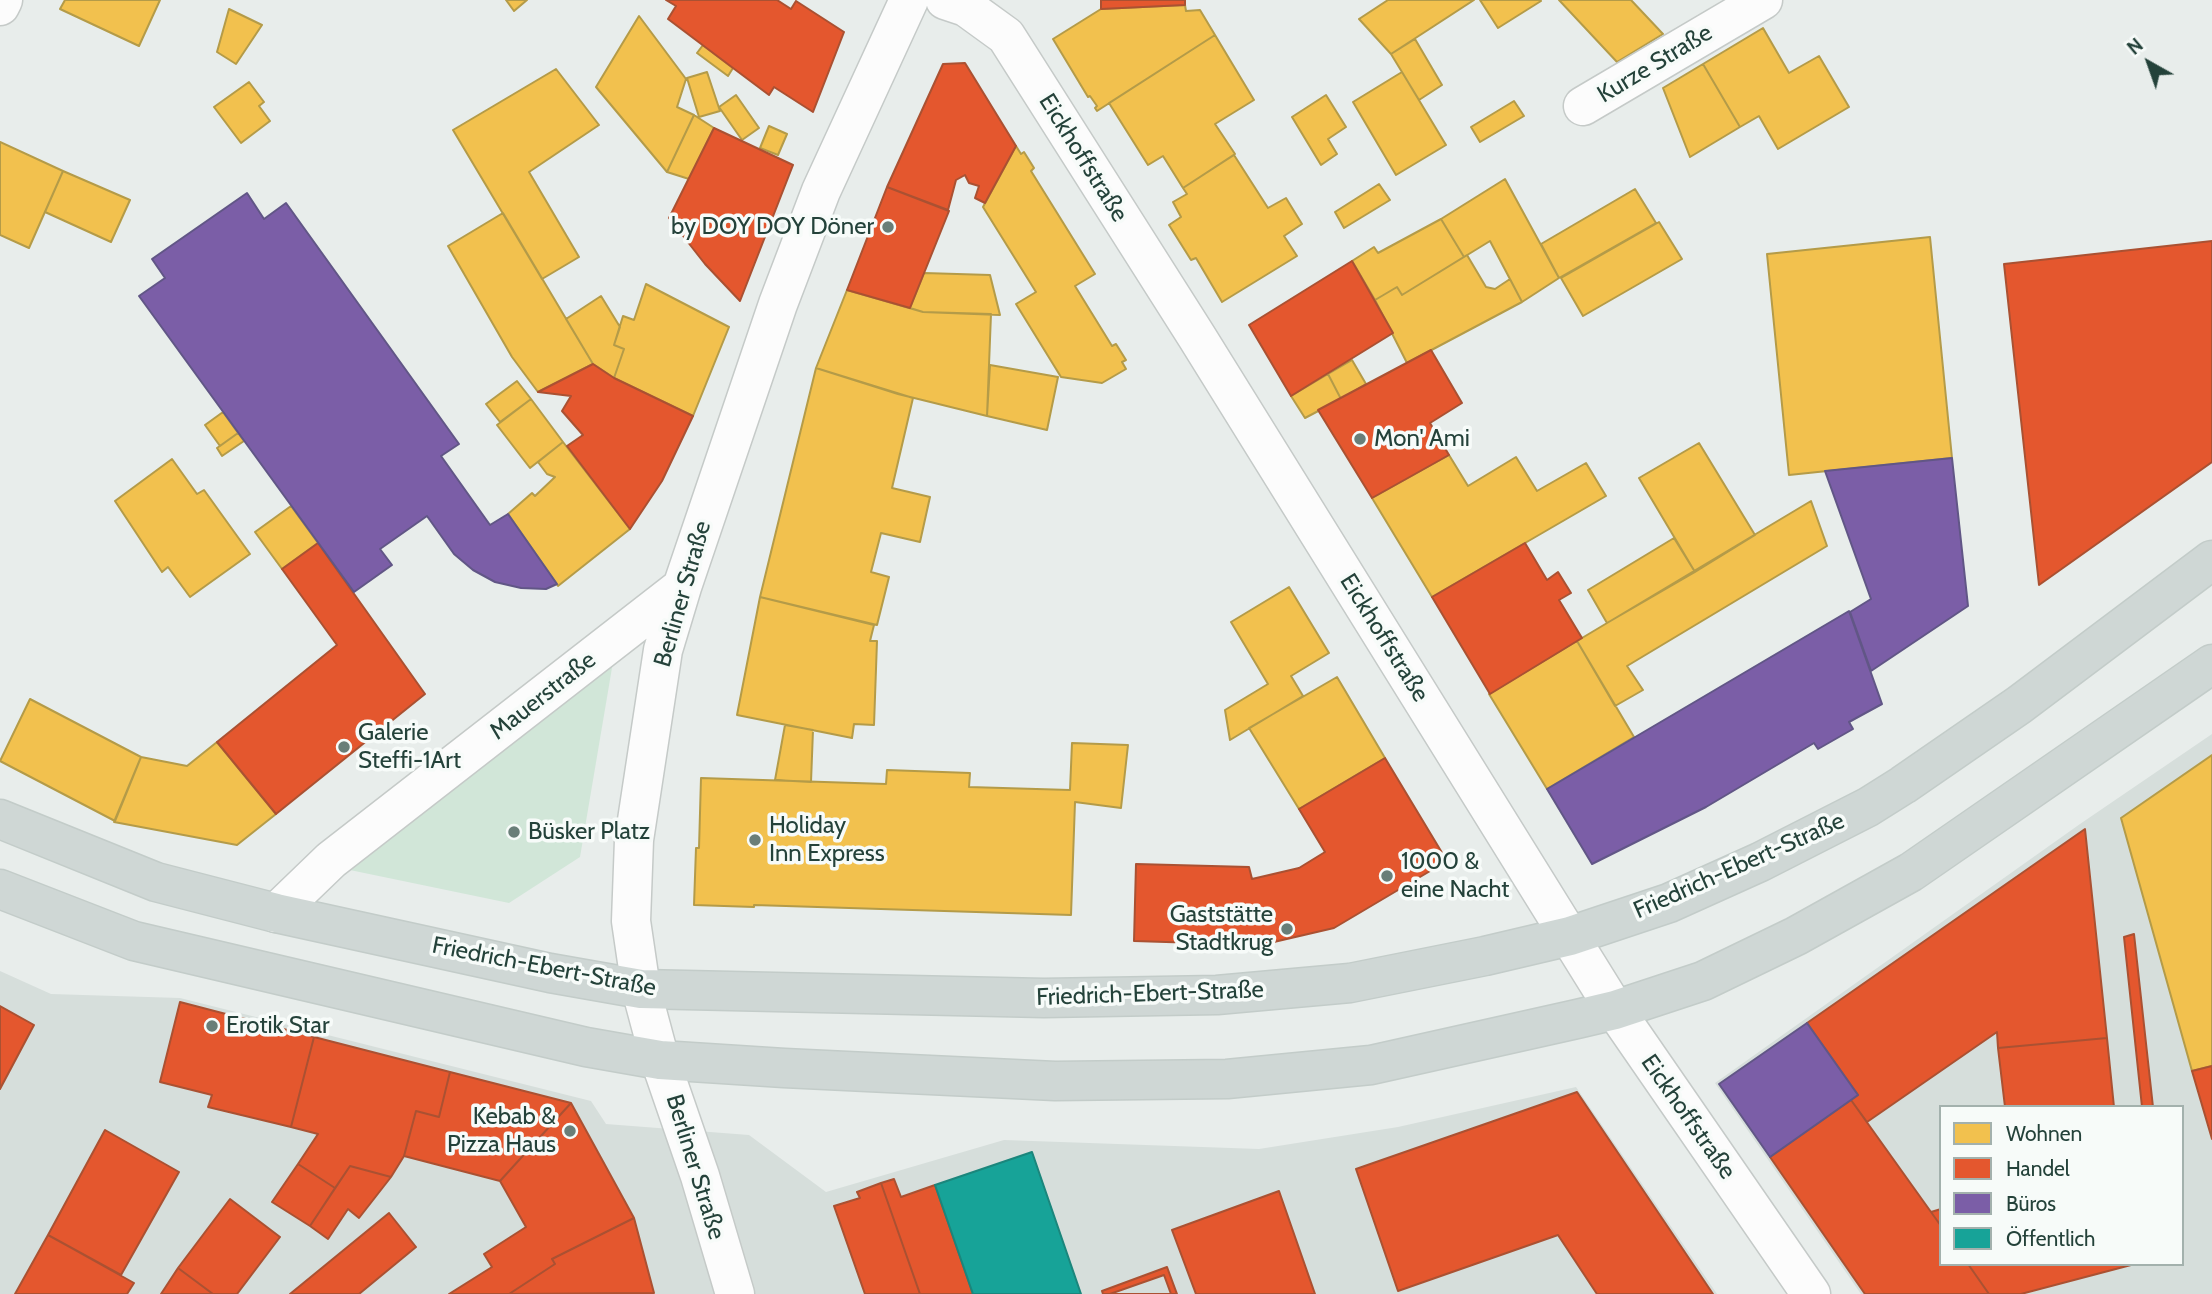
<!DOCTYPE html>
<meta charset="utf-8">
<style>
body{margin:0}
#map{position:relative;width:2212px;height:1294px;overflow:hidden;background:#e8edeb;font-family:Cabin,sans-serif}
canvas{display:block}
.legend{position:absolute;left:1939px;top:1105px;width:245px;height:161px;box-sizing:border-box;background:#f7fbf9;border:2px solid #a3b1ad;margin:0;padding:9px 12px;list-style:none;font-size:21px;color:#24423a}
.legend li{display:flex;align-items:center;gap:14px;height:35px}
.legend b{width:35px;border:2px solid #a3b1ad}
.north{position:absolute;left:2114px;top:28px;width:70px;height:70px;-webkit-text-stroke:5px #f7fbf9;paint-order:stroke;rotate:320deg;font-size:19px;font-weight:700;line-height:28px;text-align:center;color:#24423a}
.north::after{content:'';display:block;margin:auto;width:24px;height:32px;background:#24423a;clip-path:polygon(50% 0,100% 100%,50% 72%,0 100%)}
</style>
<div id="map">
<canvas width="2212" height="1294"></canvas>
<ul class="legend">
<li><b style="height:19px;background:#f2c14e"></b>Wohnen</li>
<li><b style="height:19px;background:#e4572e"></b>Handel</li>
<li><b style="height:19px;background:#7b5ea7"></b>Büros</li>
<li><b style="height:19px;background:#17a398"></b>Öffentlich</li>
</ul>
<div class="north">N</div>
</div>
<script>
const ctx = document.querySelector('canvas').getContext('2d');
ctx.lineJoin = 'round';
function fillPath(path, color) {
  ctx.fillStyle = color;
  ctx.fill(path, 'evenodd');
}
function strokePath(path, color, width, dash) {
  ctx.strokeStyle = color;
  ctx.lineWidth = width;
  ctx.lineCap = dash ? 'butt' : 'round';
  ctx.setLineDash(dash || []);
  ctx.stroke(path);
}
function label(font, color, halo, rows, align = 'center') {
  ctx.font = font + ' Cabin,sans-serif';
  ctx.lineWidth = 7;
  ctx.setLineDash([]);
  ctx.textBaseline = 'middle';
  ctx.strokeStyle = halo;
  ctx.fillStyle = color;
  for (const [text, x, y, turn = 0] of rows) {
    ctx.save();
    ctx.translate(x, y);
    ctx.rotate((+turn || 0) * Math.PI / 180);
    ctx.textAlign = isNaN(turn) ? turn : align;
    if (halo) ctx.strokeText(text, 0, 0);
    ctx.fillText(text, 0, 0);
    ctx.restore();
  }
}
fillPath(new Path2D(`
 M2212 734V1294H1861L1715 1083 2080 824ZM1941 1107H2182V1264H1941Z
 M0 971 51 994 180 998 591 1101 606 1124 749 1135 826 1192 1004 1140 1259 1149 1398 1127 1576 1087 1717 1294H0Z`), '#d6dedb');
fillPath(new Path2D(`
 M614 656 580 857 509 903 345 869Z`), '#d1e6d8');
const homes = new Path2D(`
 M65 0H160L139 46 60 9Z
 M506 0H527L514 11Z
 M1388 0H1474L1391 54 1359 19Z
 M1480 0H1540L1541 1 1498 28Z
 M1559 0H1631L1663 34 1617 62Z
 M1185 5 1186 11 1200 10 1215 35 1097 111 1095 108 1097 106 1090 96 1088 97 1053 39 1101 9Z
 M229 9 262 25 236 64 217 52Z
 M639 16 686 79 677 107 694 115 667 172 596 87Z
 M1763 28 1789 73 1819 56 1849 107 1778 149 1759 116 1740 127 1703 64Z
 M1215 35 1254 100 1215 124 1235 154 1183 188 1163 156 1148 165 1109 103Z
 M1415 39 1442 85 1419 100 1391 54Z
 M703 45 733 68 728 76 697 53Z
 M1703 64 1740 127 1690 157 1663 88Z
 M556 69 599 125 529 172 579 257 542 279 453 130Z
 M707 72 720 111 699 117 687 78Z
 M1402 72 1446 145 1396 175 1353 102Z
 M249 82 264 102 259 106 270 121 241 143 214 107Z
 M736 95 759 128 742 140 719 107Z
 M1326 95 1346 127 1328 139 1337 154 1321 165 1292 117Z
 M1514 101 1524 116 1480 142 1471 127Z
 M694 115 714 128 689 179 667 172Z
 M769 126 787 134 778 155 760 148Z
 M0 142 63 171 29 248 0 235Z
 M1016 146 1021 154 1024 152 1034 168 1031 171 1095 274 1075 286 1112 346 1116 344 1126 360 1122 362 1126 369 1102 383 1061 377 1016 304 1036 292 983 207Z
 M1234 155 1268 208 1286 198 1302 224 1284 236 1297 256 1222 302 1196 258 1191 260 1169 225 1181 217 1173 202 1187 194 1183 188Z
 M63 171 130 200 111 242 45 212Z
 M1505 179 1559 278 1522 302 1490 241 1464 257 1441 219Z
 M1379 184 1390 200 1344 228 1335 212Z
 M1635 189 1656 223 1559 278 1541 244Z
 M503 213 593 364 538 392 512 357 448 246Z
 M1441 219 1464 257 1402 295 1397 287 1375 300 1352 261 1374 247 1378 253Z
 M1659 222 1682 259 1583 316 1561 278Z
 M1930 237 1952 458 1789 475 1767 254Z
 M1467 255 1486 287 1495 289 1510 279 1522 302 1407 363 1375 300 1397 287 1402 295Z
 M924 273 990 275 1000 315 923 312 910 308Z
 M646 284 729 327 693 416 614 378 624 349 614 345 623 316 634 320Z
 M847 290 923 312 991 314 987 416 898 394 816 368Z
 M601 296 620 327 614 345 624 349 614 378 593 364 566 319Z
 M1352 360 1366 384 1341 399 1328 374Z
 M990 365 1058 377 1047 430 987 416Z
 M816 368 913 398 892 488 930 497 920 542 881 533 871 572 889 577 877 625 760 597Z
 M1328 374 1341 399 1305 418 1291 396Z
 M517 381 531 399 500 422 486 404Z
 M531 399 563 442 530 468 497 425Z
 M223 412 238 433 220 446 205 425Z
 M238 433 244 441 222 456 217 448Z
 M563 442 630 529 558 586 508 514 532 493 535 496 555 477 547 474 538 462Z
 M1699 443 1755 535 1695 572 1639 478Z
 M1449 455 1468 486 1516 457 1537 491 1586 463 1606 496 1432 597 1372 498Z
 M172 459 197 494 204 490 250 554 190 597 168 567 162 572 115 501Z
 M1811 501 1827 546 1627 666 1643 690 1615 706 1577 641Z
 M291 506 318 543 282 569 255 532Z
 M1674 538 1695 572 1607 623 1588 590Z
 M1289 587 1329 653 1291 676 1303 696 1230 740 1225 710 1268 684 1231 622Z
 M760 597 874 625 870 641H877L874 725 854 724 852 738 737 715Z
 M1577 641 1634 737 1547 789 1489 694Z
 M1337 677 1385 758 1299 809 1249 728Z
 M30 699 141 757 115 821 0 761Z
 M785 725 813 730 811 782 775 780Z
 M217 742 276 814 237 845 114 822 141 757 187 766Z
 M1072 743 1128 745 1121 808 1075 802 1071 915 754 905V907L694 905 696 848H699L701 778 886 784 887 770 970 773 969 787 1070 790Z
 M2212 755V1066L2192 1071 2121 818Z`);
fillPath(homes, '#f2c14e');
strokePath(homes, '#b49b48', 2);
const shops = new Path2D(`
 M666 0H777L791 9 796 1 844 32 813 112 774 87 769 95 733 68 668 19 676 6Z
 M1101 0H1185V5L1101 9Z
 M965 63 1016 146 985 203 975 198 979 186 969 183 965 175 956 180 948 210 887 187 943 64Z
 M714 128 793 165 740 301 705 264 669 218Z
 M887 187 949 211 910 308 847 290Z
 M2212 241V462L2039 585 2004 264Z
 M1352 261 1393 333 1291 396 1249 325Z
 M1431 350 1462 403 1430 423 1449 455 1372 498 1318 410Z
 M593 364 614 378 693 416 662 481 630 529 567 446 583 435 562 411 571 396 538 392Z
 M318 543 425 694 276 814 217 742 337 645 282 569Z
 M1525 543 1547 580 1558 572 1571 593 1559 600 1582 638 1490 694 1432 597Z
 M1385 758 1447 861 1334 928 1261 945 1134 941 1136 864 1249 867 1252 879 1299 868 1325 852 1299 809Z
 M2085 829 2107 1038 1998 1048 1997 1032 1867 1122 1851 1100 1858 1095 1807 1023Z
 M2134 934 2153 1107H2142L2124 937Z
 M180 1002 314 1037 291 1127 208 1107 212 1095 160 1082Z
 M0 1006 34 1025 0 1089Z
 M314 1037 450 1072 439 1117 416 1111 404 1156 391 1177 350 1166 335 1188 298 1164 318 1134 291 1127Z
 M2107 1038 2114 1107H2005L1998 1048Z
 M2212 1066V1139L2192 1071Z
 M450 1072 571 1103 500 1181 404 1156 416 1111 439 1117Z
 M1577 1092 1713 1294H1597L1558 1235 1398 1291 1356 1169Z
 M1851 1100 1941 1226V1264H1968L1989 1294H1865L1770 1157Z
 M571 1103 634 1218 552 1259 555 1264 509 1294H449L492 1267 484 1254 526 1227 500 1181Z
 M105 1130 179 1172 121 1275 48 1235Z
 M298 1164 335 1188 310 1226 272 1202Z
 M350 1166 391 1177 359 1218 348 1209 328 1239 310 1226Z
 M894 1179 901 1197 935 1185 973 1294H920L881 1183Z
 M881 1183 920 1294H865L834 1206 860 1198 857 1192Z
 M1279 1191 1315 1294H1196L1172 1230Z
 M230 1199 280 1237 237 1294H213L178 1268Z
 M1941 1209V1226L1931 1212Z
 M389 1213 416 1247 359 1294H290Z
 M634 1218 654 1293 509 1294 555 1264 552 1259Z
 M48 1235 134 1283 127 1294H15Z
 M1968 1264H2131V1265L2021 1294H1989Z
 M1167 1267 1177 1294H1103L1102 1291Z
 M178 1268 213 1294H161Z
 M1164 1275 1171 1294H1110Z`);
fillPath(shops, '#e4572e');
strokePath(shops, '#aa5132', 2);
const offices = new Path2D(`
 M247 193 264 219 286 203 459 444 441 456 490 525 508 514 557 584 546 589 521 588 495 582 473 570 454 554 427 516 380 549 392 565 354 592 139 296 165 278 152 259Z
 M1952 458 1968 606 1871 671 1850 612 1871 599 1825 471Z
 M1849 611 1882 704 1849 722 1853 729 1818 749 1814 743 1706 807 1592 864 1547 789Z
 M1807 1023 1858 1095 1770 1157 1719 1084Z`);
fillPath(offices, '#7b5ea7');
strokePath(offices, '#615686', 2);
const public = new Path2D(`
 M1032 1152 1081 1294H973L935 1185Z`);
fillPath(public, '#17a398');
strokePath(public, '#1b867c', 2);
const minor = new Path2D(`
 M945 0 966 7 1006 36 1197 337 1615 1010 1811 1294
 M0 6 3 0
 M1583 106 1763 0
 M276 913 331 860 682 587
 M735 1294 700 1176 660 1060 641 989 631 921 634 840 663 650 682 587 778 304 821 191 909 0`);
const major = new Path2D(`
 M0 819 156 882 276 913 550 973 641 989 1044 998 1217 995 1350 983 1485 956 1570 936 1669 903 1760 862 1868 807 1903 785 2019 705 2212 560
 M0 889 134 941 586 1047 660 1060 784 1068 1055 1081 1227 1079 1371 1065 1577 1019 1615 1010 1703 981 1796 936 1911 872 2212 664`);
strokePath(minor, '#c5cac8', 41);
strokePath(major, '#c3ccc9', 41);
strokePath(minor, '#fcfcfc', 38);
strokePath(major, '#cfd7d5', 38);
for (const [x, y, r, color] of [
 [888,227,7,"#697e78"],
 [1360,439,7,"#697e78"],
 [344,747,7,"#697e78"],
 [514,832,7,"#697e78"],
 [755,840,7,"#697e78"],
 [1387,876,7,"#697e78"],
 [1287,929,7,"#697e78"],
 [212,1026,7,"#697e78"],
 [570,1131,7,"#697e78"]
]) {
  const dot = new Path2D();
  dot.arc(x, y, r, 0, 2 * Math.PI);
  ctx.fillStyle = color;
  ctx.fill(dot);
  strokePath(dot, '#f7fbf9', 2.5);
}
label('24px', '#24423a', '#f7fbf9', [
 ["Kurze Straße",1655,64,-31],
 ["Eickhoffstraße",1083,158,58],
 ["Berliner Straße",683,594,-74],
 ["Eickhoffstraße",1384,638,58],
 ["Mauerstraße",543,696,-38],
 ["Friedrich-Ebert-Straße",1739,866,-24],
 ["Friedrich-Ebert-Straße",544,967,11],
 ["Friedrich-Ebert-Straße",1150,994,-2],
 ["Eickhoffstraße",1688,1117,55],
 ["Berliner Straße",695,1167,73]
]);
label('24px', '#24423a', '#f7fbf9', [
 ["by DOY DOY Döner",874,227,"right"],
 ["Mon' Ami",1374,439],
 ["Galerie",358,733],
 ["Steffi-1Art",358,761],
 ["Holiday",769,826],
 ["Inn Express",769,854],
 ["Büsker Platz",528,832],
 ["1000 &",1401,862],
 ["eine Nacht",1401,890],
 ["Gaststätte",1273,915,"right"],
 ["Stadtkrug",1273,943,"right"],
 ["Erotik Star",226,1026],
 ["Kebab &",556,1117,"right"],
 ["Pizza Haus",556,1145,"right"]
], 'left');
</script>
